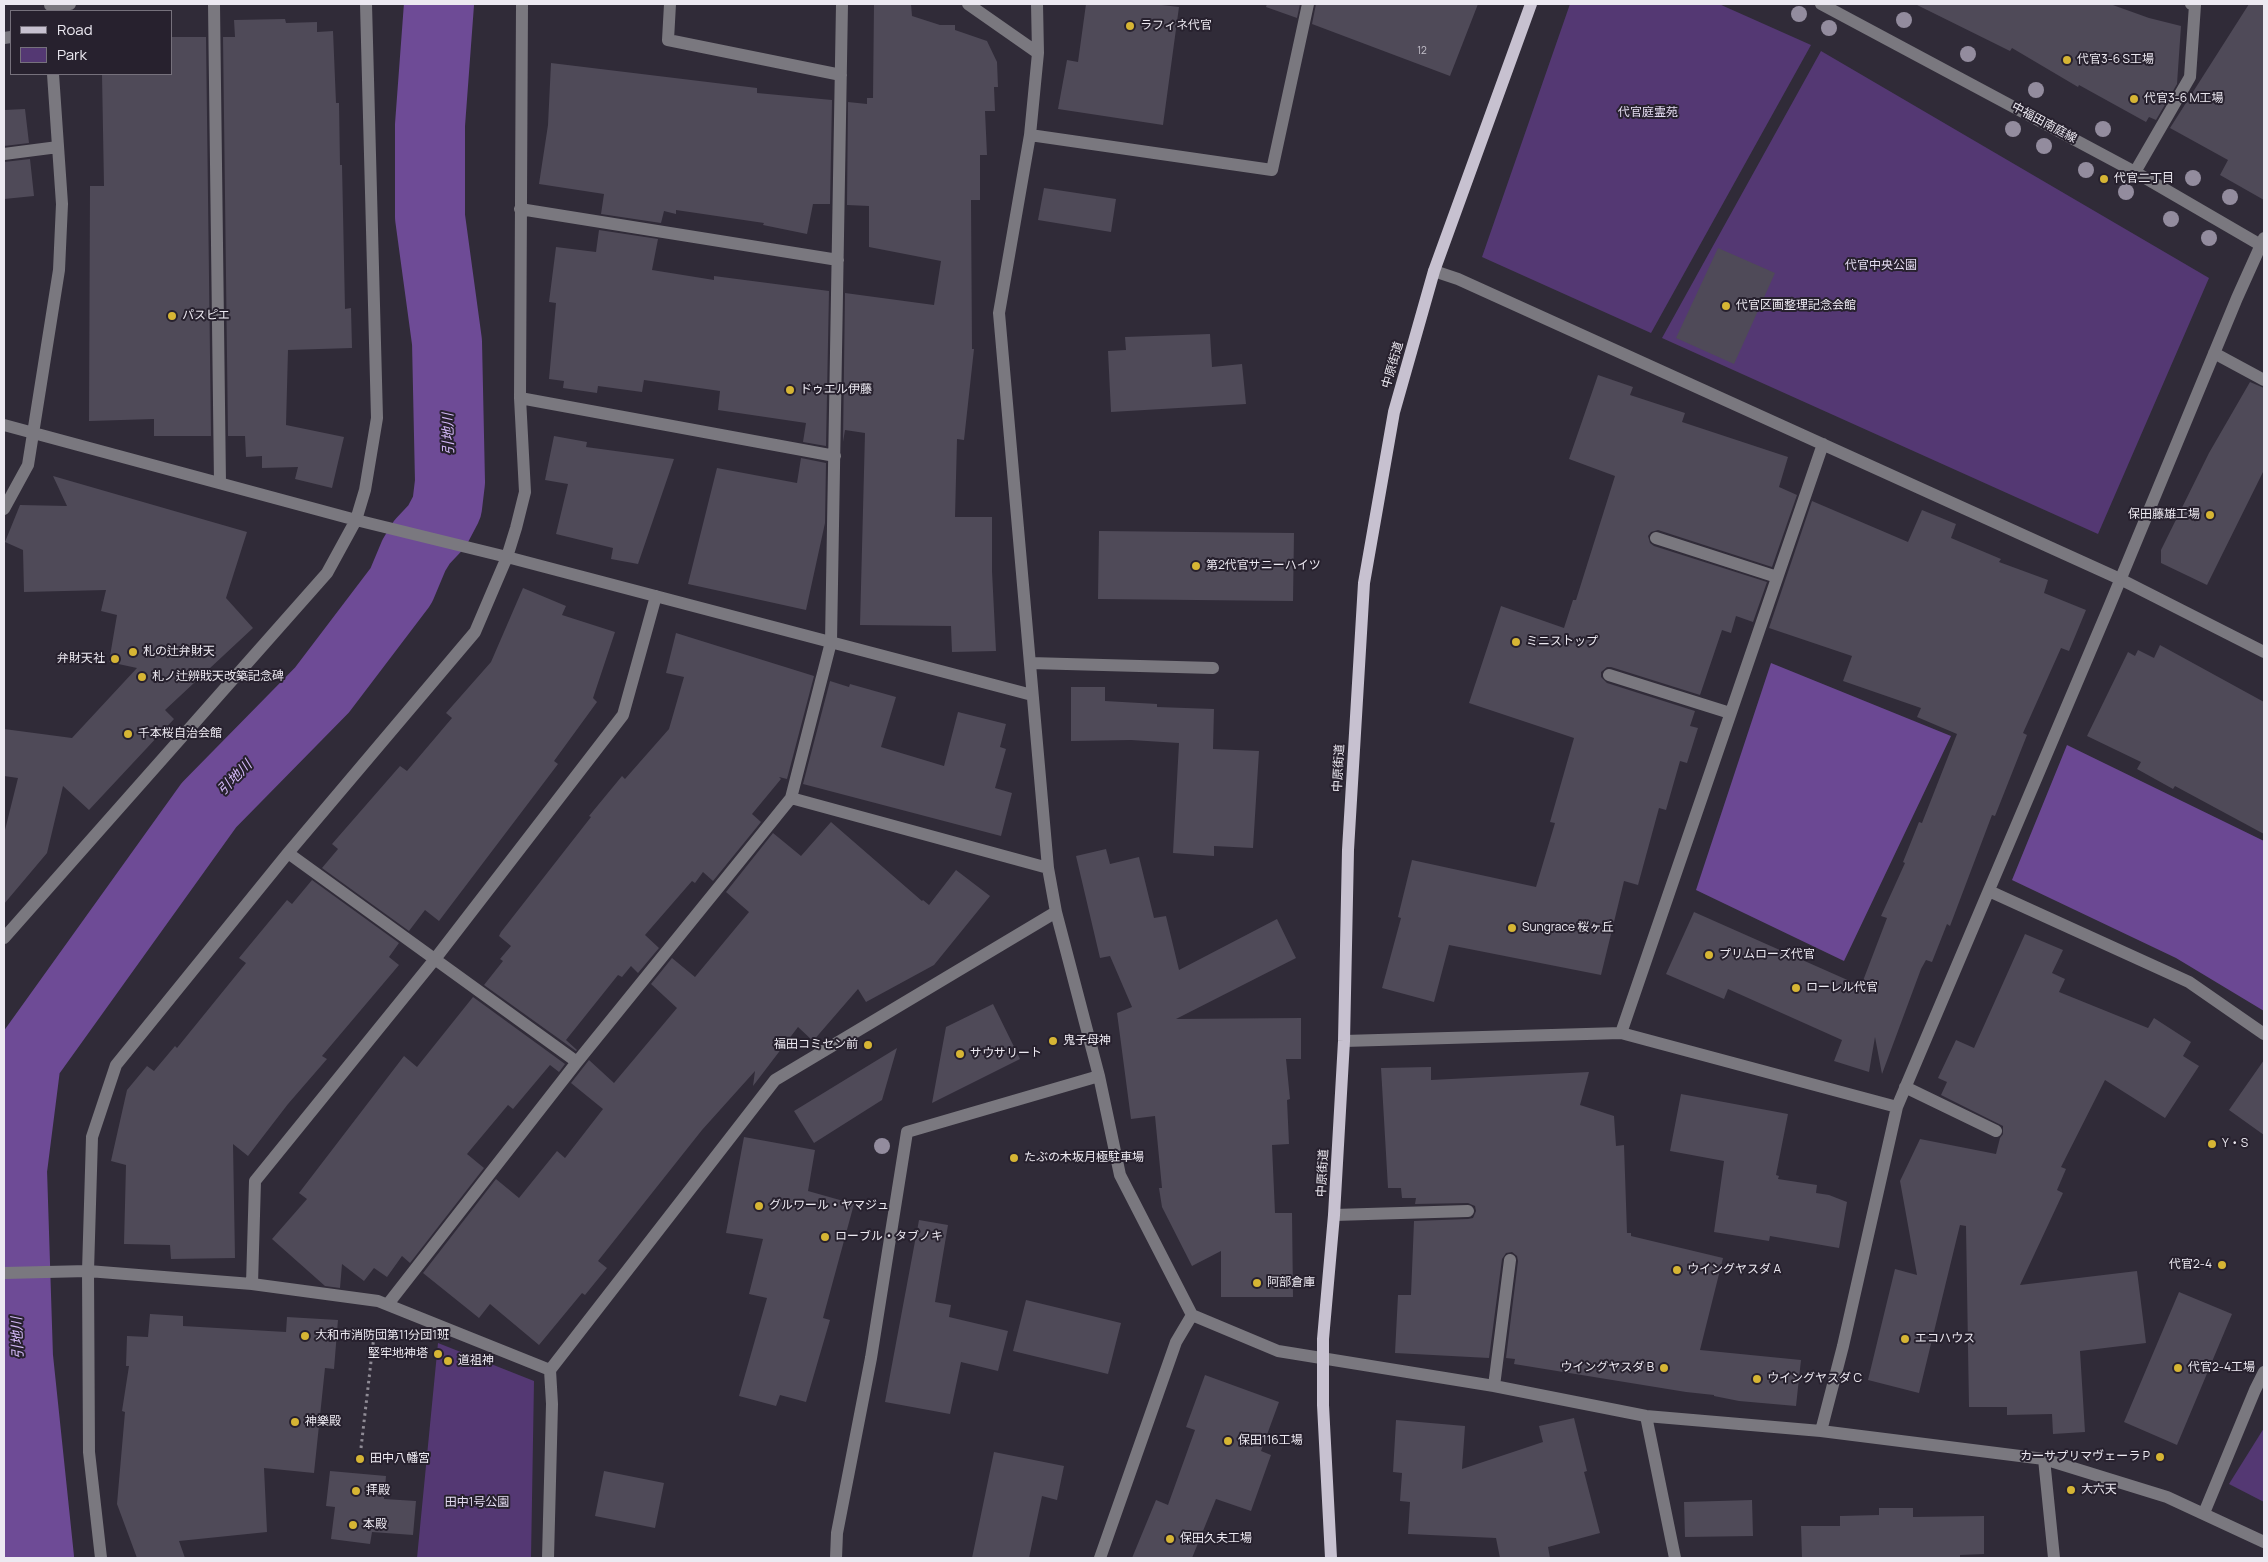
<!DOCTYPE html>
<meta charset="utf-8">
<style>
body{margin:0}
#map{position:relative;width:2268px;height:1562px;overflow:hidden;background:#302b38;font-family:Manrope,sans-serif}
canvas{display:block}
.frame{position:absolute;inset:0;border:5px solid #ece9f1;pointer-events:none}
.legend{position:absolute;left:10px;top:10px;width:162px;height:65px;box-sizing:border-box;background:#27212e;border:1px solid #76717c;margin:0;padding:6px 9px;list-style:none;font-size:15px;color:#ece9f1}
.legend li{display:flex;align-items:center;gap:10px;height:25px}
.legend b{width:25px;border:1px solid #76717c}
</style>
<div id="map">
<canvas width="2268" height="1562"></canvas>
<div class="frame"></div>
<ul class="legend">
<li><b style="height:6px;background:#c7c1d0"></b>Road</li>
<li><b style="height:14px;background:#543873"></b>Park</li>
</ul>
</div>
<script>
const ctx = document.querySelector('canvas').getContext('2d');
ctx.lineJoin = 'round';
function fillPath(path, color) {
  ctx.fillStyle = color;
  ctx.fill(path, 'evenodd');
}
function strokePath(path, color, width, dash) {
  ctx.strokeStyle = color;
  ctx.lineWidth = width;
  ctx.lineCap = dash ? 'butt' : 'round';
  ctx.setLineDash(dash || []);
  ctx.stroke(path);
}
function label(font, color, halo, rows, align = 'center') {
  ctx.font = font + ' Manrope,"Noto Sans JP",sans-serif';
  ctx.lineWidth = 4;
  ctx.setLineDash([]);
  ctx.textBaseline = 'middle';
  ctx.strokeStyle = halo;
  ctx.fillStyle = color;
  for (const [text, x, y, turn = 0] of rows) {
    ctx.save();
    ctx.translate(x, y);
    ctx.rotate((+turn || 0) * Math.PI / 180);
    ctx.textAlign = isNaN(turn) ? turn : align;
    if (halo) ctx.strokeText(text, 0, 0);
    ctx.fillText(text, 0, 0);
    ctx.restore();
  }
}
fillPath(new Path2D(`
 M1570 4H1719L1811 45 1651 333 1482 257Z
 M1821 51 2209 278 2098 534 1662 338Z
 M438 1343 534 1381 531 1558H417Z
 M2264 1428V1502L2229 1484Z`), '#543873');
fillPath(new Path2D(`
 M1771 663 1951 736 1844 961 1696 890Z
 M2067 745 2264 841V1011L2176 958 2012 880Z`), '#6b4893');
strokePath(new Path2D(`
 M39 1558 18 1357 12 1170 26 1060 209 805 322 690 401 586 414 555 422 542 437 526 447 507 450 482 447 342 430 217V125L439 4`), '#6e4b96', 70);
fillPath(new Path2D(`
 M874 4H911L912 16 940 25H955V30L987 41 997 62 998 87H994L995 111H985L987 155H980V200H971L972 349H974L964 440 957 439 955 517H992V571L996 651 952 652 951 626 860 625 865 433 845 430 843 442 845 293 934 305 941 261 869 247V206L847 205 848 102 867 104V98H873Z
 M1086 4H1153L1179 7 1163 125 1058 109 1067 60 1078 62Z
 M1267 4H1300L1297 18 1266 7Z
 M1316 4H1478L1450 76 1312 24Z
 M1915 4H2110L2149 18 2181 26 2177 84 2156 120 2149 117 2146 122 2079 85 2078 87 2012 48 2010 51Z
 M2249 4H2264V200L2220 175 2228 160 2170 128Z
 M285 19 286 23 317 22V32L333 31 336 103H339L340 165H342L345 309 351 308 352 348 288 350 286 425 344 437 332 488 295 479 298 467 262 468V456L246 457 245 436H228L223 37H235L234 20Z
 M171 37H206L211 436H154V419L89 421 90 186H104L102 74H171Z
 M551 63 757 88V93L832 100 830 204H813L807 234 763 225 764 223 676 210V214L664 211 661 223 601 214 604 194 539 184 548 125Z
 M25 109 29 143 4 146V110Z
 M30 159 34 196 4 199V162Z
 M1044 188 1116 199 1111 232 1038 220Z
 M599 230 658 239 652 270 714 280V276L829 291 826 446 803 442 806 423 718 410 720 391 644 380 642 392 598 386 597 393 563 388 564 381 549 379 556 303 549 302 556 247 596 252Z
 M1718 248 1775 273 1734 364 1676 338Z
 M1210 334 1212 367 1242 364 1246 404 1111 412 1108 351 1126 350 1125 337Z
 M1598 375 1633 387 1630 395 1685 413 1682 422 1788 457 1779 487 1797 495 1772 567 1658 530 1651 532 1648 536 1650 543 1654 546 1767 582 1753 622 1736 616 1731 633 1722 630 1700 695 1611 667H1607L1601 672V677L1607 683 1695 711 1690 726 1698 728 1687 763 1680 761 1666 810 1659 808 1638 885 1624 881 1601 975 1449 945 1434 1002 1382 988 1401 918 1398 917 1412 860 1536 887 1555 823 1550 822 1574 738 1469 703 1501 606 1564 628 1573 600H1576L1615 476 1569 459Z
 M2250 382 2264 388V470L2207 585 2161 563V550L2209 453Z
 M554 436 587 442 586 447 674 459 638 564 611 559 613 548 556 534 568 484 545 480Z
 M801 458 826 463 825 523 806 610 688 584 717 468 797 483Z
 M53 476 247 532 226 598 253 628 165 710 174 719 89 810 63 786 47 853 4 904V834L18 778 4 776V729L72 738 137 668 109 662 117 615 101 611 106 590 24 592 23 550 5 542 20 505 67 506Z
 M1812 501 1908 542 1922 510 1956 524 1951 538 2001 559 1999 562 2048 580 2044 593 2086 610 2069 651 2061 648 2023 733 2027 735 1995 816 1992 815 1950 926 1947 924 1932 962 1926 960 1921 969 1882 1074 1875 1037 1869 1072 1834 1061 1842 1040 1728 989 1724 999 1666 974 1694 912 1861 986 1887 918 1881 916 1905 863 1903 862 1919 822 1922 823 1957 734 1917 717 1921 708 1843 681 1852 656 1769 628Z
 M1099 531 1294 533 1293 601 1098 599Z
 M523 588 566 606 562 615 615 632 593 698 597 702 554 761 558 764 439 921 425 910 409 931 322 868 338 849 332 844 400 766 407 771 452 718 446 713 491 662Z
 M676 633 814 676 787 779 779 777 781 779 752 814 761 822 713 881 703 872 695 883 692 881 645 935 659 948 638 973 631 966 622 977 618 975 566 1040 577 1050 576 1051 484 985 503 961 500 959 511 946 499 936 501 932 591 817 589 816 622 776 625 779 669 729 684 677 666 673Z
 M2160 645 2264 702V834L2175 786 2173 789 2137 769 2141 762 2087 736 2128 652 2135 656 2138 650 2154 658Z
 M830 681 849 687 850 684 896 697 881 747 944 766 958 712 1006 724 1000 747 1006 749 995 788 1012 793 1001 836 803 784Z
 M1071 687H1105V701L1157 704V707L1214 709 1213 749 1259 751 1253 848 1214 846V856L1173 853 1179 743 1131 740 1071 741Z
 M831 822 922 901 923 900 929 905 956 870 990 896 934 965 866 1002 858 989 813 1041 798 1027 753 1086 755 1071 702 1130 598 1261 607 1268 585 1295 582 1293 539 1345 490 1304 479 1318 423 1273 496 1179 519 1198 557 1151 565 1158 603 1109 571 1083 589 1060 614 1083 677 1008 651 984 672 958 695 977 749 912 726 892 773 833 801 856Z
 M1106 849 1110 864 1139 857 1154 918 1166 916 1179 970 1277 919 1296 958 1176 1019 1301 1018V1059H1286L1290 1099 1287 1100 1289 1144 1272 1145 1275 1213H1292L1293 1297H1221V1251L1192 1266 1162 1207 1159 1188H1162L1155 1116 1131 1119 1117 1013 1132 1007 1110 956 1100 958 1076 856Z
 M312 880 399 943 389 957 399 965 322 1056 327 1059 288 1104 248 1156 233 1144 235 1258 171 1259 170 1245 124 1244 126 1165 111 1161 127 1090 147 1066 154 1071 175 1046 177 1048 246 963 239 958 287 900 292 904Z
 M2025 934 2063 950 2052 973 2065 979 2059 992 2148 1028 2154 1018 2191 1042 2183 1056 2199 1066 2165 1118 2105 1080 2061 1167 2066 1169 2057 1190 2063 1193 2020 1285 2137 1271 2146 1343 2080 1351 2085 1432 2053 1434 2052 1414 2007 1415V1407H1969L1966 1226 1960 1225 1919 1393 1868 1380 1895 1269 1917 1275 1900 1181 1920 1139 1996 1154 2000 1138 2003 1134V1126L1941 1095 1947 1082 1938 1078 1956 1040 1974 1048Z
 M473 997 565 1064 559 1072 550 1065 513 1109 508 1105 467 1154 484 1168 410 1263 402 1256 387 1277 374 1268 364 1281 342 1264 340 1288 325 1286 272 1239 307 1199 299 1193 404 1056 417 1067Z
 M993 1004 1020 1059 932 1103 946 1027Z
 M897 1048 882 1100 814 1143 794 1111Z
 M2264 1060V1135L2229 1110Z
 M1431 1067V1080L1589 1072 1580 1105 1614 1116 1616 1146 1624 1145 1627 1233H1631V1236L1723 1258 1700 1350 1801 1360 1796 1406 1739 1401 1714 1396V1395L1686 1392 1514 1364 1515 1359 1506 1358 1518 1261 1517 1256 1512 1252 1506 1253 1502 1259 1489 1358 1395 1353 1398 1295H1411L1414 1221 1468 1219 1473 1218 1476 1211 1475 1206 1468 1203 1415 1204 1416 1198H1402L1401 1188H1388L1381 1068Z
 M1681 1094 1788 1114 1776 1175 1779 1176 1778 1179 1817 1185 1816 1193 1829 1195 1847 1202 1839 1248 1770 1236 1769 1241 1714 1232 1724 1161 1670 1151Z
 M744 1137 815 1150 808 1191 854 1204 823 1318 830 1320 806 1402 780 1395 776 1406 739 1396 767 1298 749 1294 763 1239 726 1233Z
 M919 1220 948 1225 935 1302 951 1305 949 1317 1008 1331 998 1371 961 1362 950 1414 885 1402Z
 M2179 1292 2232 1314 2177 1445 2124 1422Z
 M1026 1300 1121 1323 1108 1374 1013 1351Z
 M150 1314 183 1316V1326L286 1332 287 1317 338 1320 334 1369 325 1368 314 1473 264 1468 267 1532 179 1541 185 1558H137L117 1504 125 1412 122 1411 129 1366H126L127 1336 148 1337Z
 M1205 1375 1279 1402 1261 1451 1271 1455 1251 1511 1216 1499 1192 1558H1132L1156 1500 1168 1505 1195 1430 1186 1427Z
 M1574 1418 1587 1471 1584 1472 1600 1533 1548 1547 1550 1558H1500L1496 1538 1408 1534 1410 1502 1400 1501 1402 1473 1393 1472 1396 1420 1465 1426 1462 1469 1543 1442 1539 1426Z
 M994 1452 1064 1466 1057 1500 1042 1496 1029 1558H972Z
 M330 1471 386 1476 384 1499 416 1501 413 1535 372 1532 370 1544 331 1539 335 1507 326 1506Z
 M604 1471 664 1483 655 1528 595 1516Z
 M1752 1500 1753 1536 1685 1537 1684 1502Z
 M1879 1508H1913V1517L1984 1516V1554L1960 1555V1558H1802L1801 1526H1840V1516L1879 1515Z`), '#4f4a58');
strokePath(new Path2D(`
 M361 1448 375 1327`), '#908c96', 3, [2.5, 4]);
strokePath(new Path2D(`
 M214 4 220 483
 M670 4 668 40 841 75
 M968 4 1038 53
 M1037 4 1038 53 1030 135 999 313 1048 868 1056 912 1099 1076 1120 1175 1192 1315 1278 1351 1494 1386 1646 1416 1821 1431 2044 1459 2167 1497 2264 1542
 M1821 4 2135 172 2264 247
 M50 5 70 4
 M4 38 11 37
 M1030 135 1272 170 1308 4
 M4 154 58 147
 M2135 172 2190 77 2195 5 2191 4
 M520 209 838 260
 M1434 271 1458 279 2120 579 2264 652
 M2214 353 2264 380
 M520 398 835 456
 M4 425 356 520 507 557 1032 695
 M4 509 28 465 59 270 62 204 53 74
 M1656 538 1777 577
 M1030 663 1213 668
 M1609 675 1730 713
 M791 798 1048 868
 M288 853 577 1062
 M1989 891 2189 982 2264 1034
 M4 938 327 573 356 520 365 490 377 418 366 4
 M1621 1033 1823 444
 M1344 1041 1621 1033 1897 1107
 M1905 1087 1996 1131
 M1334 1215 1468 1211
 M4 1273 88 1271 252 1284 378 1301 550 1370
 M252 1284 255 1181 435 959 623 715 656 596
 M388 1304 577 1062 791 798 831 642 842 4
 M1494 1386 1510 1260
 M1646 1416 1675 1558
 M1821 1431 1843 1346 1897 1107 2109 607 2237 298 2264 238
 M2044 1459 2054 1558
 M2204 1513 2255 1390 2264 1372
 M101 1558 89 1452 88 1271 92 1137 116 1065 288 853 475 632 507 557 516 528 525 492 520 398 522 4
 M548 1558 552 1404 550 1370 775 1080 1056 912
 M836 1558 837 1533 871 1358 907 1132 1099 1076
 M1100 1558 1176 1342 1192 1315`), '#7a787f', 12);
strokePath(new Path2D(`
 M1331 1558 1323 1405V1339L1334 1215 1344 1041 1348 850 1364 583 1394 412 1434 271 1531 4`), '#c7c1d0', 12);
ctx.fillStyle = '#938c9e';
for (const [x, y] of [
 [1799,14],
 [1904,20],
 [1829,28],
 [1968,54],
 [2036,90],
 [2013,129],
 [2103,129],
 [2044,146],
 [2086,170],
 [2193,178],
 [2126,192],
 [2230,197],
 [2171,219],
 [2209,238],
 [882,1146]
]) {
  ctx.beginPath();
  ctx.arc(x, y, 8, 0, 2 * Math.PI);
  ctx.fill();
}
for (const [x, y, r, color] of [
 [1130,26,5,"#d6b534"],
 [2067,60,5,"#d6b534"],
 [2134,99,5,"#d6b534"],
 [2104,179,5,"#d6b534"],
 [1726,306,5,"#d6b534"],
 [172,316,5,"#d6b534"],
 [790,390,5,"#d6b534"],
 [2210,515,5,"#d6b534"],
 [1196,566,5,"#d6b534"],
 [1516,642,5,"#d6b534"],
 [133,652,5,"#d6b534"],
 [115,659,5,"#d6b534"],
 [142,677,5,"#d6b534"],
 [128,734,5,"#d6b534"],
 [1512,928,5,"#d6b534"],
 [1709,955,5,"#d6b534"],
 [1796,988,5,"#d6b534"],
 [1053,1041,5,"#d6b534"],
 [868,1045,5,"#d6b534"],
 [960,1054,5,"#d6b534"],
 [2212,1144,5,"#d6b534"],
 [1014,1158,5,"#d6b534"],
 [759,1206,5,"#d6b534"],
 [825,1237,5,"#d6b534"],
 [2222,1265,5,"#d6b534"],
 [1677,1270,5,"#d6b534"],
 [1257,1283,5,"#d6b534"],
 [305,1336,5,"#d6b534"],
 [1905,1339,5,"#d6b534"],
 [438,1354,5,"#d6b534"],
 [448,1361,5,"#d6b534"],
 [1664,1368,5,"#d6b534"],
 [2178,1368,5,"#d6b534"],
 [1757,1379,5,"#d6b534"],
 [295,1422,5,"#d6b534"],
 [1228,1441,5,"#d6b534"],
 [2160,1457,5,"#d6b534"],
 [360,1459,5,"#d6b534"],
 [2071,1490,5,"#d6b534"],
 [356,1491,5,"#d6b534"],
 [353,1525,5,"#d6b534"],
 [1170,1539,5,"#d6b534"]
]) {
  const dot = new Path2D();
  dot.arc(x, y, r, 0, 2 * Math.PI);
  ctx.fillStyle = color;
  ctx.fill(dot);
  strokePath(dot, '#27212e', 2);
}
label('10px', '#c5c1cb', null, [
 ["12",1422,51]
]);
label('12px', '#ece9f1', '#27212e', [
 ["ラフィネ代官",1140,26],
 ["代官3-6 S工場",2077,60],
 ["代官3-6 M工場",2144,99],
 ["代官二丁目",2114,179],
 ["代官区画整理記念会館",1736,306],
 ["パスピエ",182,316],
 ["ドゥエル伊藤",800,390],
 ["保田藤雄工場",2200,515,"right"],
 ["第2代官サニーハイツ",1206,566],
 ["ミニストップ",1526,642],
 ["札の辻弁財天",143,652],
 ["弁財天社",105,659,"right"],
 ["札ノ辻辨戝天改築記念碑",152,677],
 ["千本桜自治会館",138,734],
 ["Sungrace 桜ヶ丘",1522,928],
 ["プリムローズ代官",1719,955],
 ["ローレル代官",1806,988],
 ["鬼子母神",1063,1041],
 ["福田コミセン前",858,1045,"right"],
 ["サウサリート",970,1054],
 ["Y・S",2222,1144],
 ["たぶの木坂月極駐車場",1024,1158],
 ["グルワール・ヤマジュ",769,1206],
 ["ローブル・タブノキ",835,1237],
 ["代官2-4",2212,1265,"right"],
 ["ウイングヤスダ A",1687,1270],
 ["阿部倉庫",1267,1283],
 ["大和市消防団第11分団1班",315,1336],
 ["エコハウス",1915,1339],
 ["堅牢地神塔",428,1354,"right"],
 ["道祖神",458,1361],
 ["ウイングヤスダ B",1654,1368,"right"],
 ["代官2-4工場",2188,1368],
 ["ウイングヤスダ C",1767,1379],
 ["神樂殿",305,1422],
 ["保田116工場",1238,1441],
 ["カーサプリマヴェーラ P",2150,1457,"right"],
 ["田中八幡宮",370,1459],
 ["大六天",2081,1490],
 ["拝殿",366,1491],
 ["本殿",363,1525],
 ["保田久夫工場",1180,1539]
], 'left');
label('12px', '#e4dcf1', '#27212e', [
 ["代官庭霊苑",1648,113],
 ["代官中央公園",1881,266],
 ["田中1号公園",477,1503]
]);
label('12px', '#ece9f1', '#27212e', [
 ["中福田南庭線",2044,123,28],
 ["中原街道",1393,365,-74],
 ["中原街道",1339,768,-87],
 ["中原街道",1323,1173,-87]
]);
label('italic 14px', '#d5baf9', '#27212e', [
 ["引地川",449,434,-91],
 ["引地川",235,778,-46],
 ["引地川",18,1338,-92]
]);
</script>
